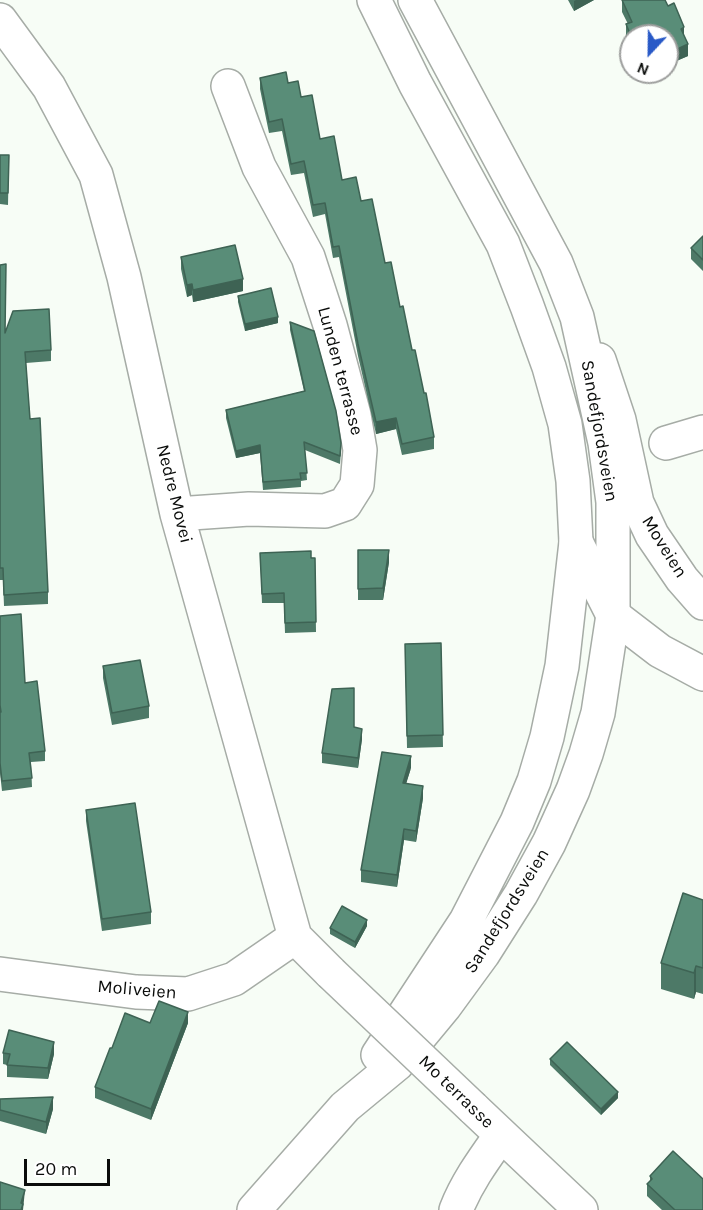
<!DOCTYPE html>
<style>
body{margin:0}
#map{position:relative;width:703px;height:1210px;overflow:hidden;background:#f7fdf6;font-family:Karla,sans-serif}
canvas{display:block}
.north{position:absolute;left:619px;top:24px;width:60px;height:60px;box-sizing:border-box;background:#fff;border:2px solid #9d9e9d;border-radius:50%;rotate:202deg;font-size:16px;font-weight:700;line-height:24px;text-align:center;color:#0a0c0a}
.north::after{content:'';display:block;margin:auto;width:21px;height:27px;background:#2859c7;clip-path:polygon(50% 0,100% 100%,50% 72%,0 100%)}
.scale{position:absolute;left:24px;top:1159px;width:86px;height:27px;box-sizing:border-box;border:3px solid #0a0c0a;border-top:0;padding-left:8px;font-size:18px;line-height:21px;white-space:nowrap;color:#0a0c0a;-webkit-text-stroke:4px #fff;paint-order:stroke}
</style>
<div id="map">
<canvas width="703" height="1210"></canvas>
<div class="north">N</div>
<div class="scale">20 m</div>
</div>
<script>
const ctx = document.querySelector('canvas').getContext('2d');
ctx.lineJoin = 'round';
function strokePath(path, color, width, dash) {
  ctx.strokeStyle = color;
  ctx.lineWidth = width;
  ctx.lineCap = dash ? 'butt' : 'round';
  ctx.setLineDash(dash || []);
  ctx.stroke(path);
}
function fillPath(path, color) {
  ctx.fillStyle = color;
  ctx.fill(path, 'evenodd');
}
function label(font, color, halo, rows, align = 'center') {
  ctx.font = font + ' Karla,sans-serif';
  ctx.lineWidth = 4.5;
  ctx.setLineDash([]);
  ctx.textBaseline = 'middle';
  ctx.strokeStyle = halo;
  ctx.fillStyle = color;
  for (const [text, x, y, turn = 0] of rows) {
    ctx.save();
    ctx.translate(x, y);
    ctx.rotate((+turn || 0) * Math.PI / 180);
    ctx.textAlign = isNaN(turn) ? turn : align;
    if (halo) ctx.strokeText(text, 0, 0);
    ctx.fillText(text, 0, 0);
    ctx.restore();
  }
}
const minor = new Path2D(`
 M0 20 49 87 96 175 124 277 177 514 295 937 331 973
 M599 360 619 420 637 503 652 535 682 579 703 603
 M666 443 703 432
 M177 514 249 509 325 511 345 504 357 485 360 450 354 415 330 325 308 257 259 167 228 86
 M576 542 613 615 660 651 703 674
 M0 974 136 992 188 994 234 979 295 937
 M473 1108 581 1210
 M456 1210C467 1182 484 1159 501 1135`);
const major = new Path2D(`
 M374 0 415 83 503 244 527 306 549 367 565 424 573 481 576 542 562 666 547 737 534 781 517 822 466 921 378 1055
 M254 1210 345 1107 397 1064 445 1006 483 954 521 894 549 843 573 790 586 754 598 713 613 615V502L605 443 577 317 556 263 415 0`);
strokePath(minor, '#a6aca6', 36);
strokePath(major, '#a6aca6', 36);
strokePath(minor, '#fff', 33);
strokePath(major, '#fff', 33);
const minorBridge = new Path2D(`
 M331 973 473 1108`);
strokePath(minorBridge, '#a6aca6', 36, []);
strokePath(minorBridge, '#fff', 33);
fillPath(new Path2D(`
 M568 0H594L574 11Z
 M622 0 684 37 688 56 667 65V36H631V47L626 36V24H628L622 12Z
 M260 78 288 83 301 97 320 139 342 180 361 201 385 263 400 307 424 393 434 437V449L402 455 396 429 376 434 358 356 339 257 333 258 325 214 313 217 304 173 291 175 282 131 269 133 260 89Z
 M0 155H9L8 205 0 204Z
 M703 236V271L691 259V248Z
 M181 257 243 291 193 302 192 295 187 297 181 269Z
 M0 265 5 332 51 350V361L26 363 30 419 48 592V604L4 606 3 580H0Z
 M238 296 278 323 245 331 238 302Z
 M290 322 341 451 340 464 305 450 307 480 301 481V487L263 490 260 453 236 458 226 418V410L304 391 290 330Z
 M358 550 389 562 383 600H358Z
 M260 553 315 558 316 632 285 633 284 603H262Z
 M0 616 25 683 45 751V761L31 762 32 787 2 791 0 773Z
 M441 643 443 747 407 748 405 644Z
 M103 666 149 706V718L112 725 103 678Z
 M354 727 362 739 358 768 322 763V753Z
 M411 768 406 783 423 798 416 842 404 840 397 887 361 882V870Z
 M86 810 151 912V924L102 931 86 821Z
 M703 900V994L696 992 694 999 661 989V963Z
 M367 926 355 948 330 934V928Z
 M150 1023H188L151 1120 95 1098V1087L112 1048Z
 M3 1053 54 1054 48 1079 7 1077V1065L3 1064Z
 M550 1059 618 1098 601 1115 550 1065Z
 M0 1099 53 1109 46 1134 0 1121Z
 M650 1176 703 1210H662L647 1196V1184L650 1181Z`), '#4d7967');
fillPath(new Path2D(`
 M576 0H594L574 11V1Z
 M684 27V39L681 29Z
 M688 44V56L667 65V54Z
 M243 279V291L193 302V290Z
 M192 284V295L187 297V285Z
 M278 317V323L245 331V324Z
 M396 418V429L376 434V422Z
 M260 445V453L236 458V451Z
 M389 550V562L383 600V588Z
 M362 729V739L358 768V758Z
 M411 756V768L403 794V783Z
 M423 786V798L416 842V831Z
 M404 829V840L397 887V875Z
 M367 920V926L355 948V942Z
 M696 966V992L694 999V973Z
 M188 1012V1023L151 1120V1109Z
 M54 1042V1054L48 1079V1068Z
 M618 1092V1098L601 1115V1109Z
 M53 1097V1109L46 1134V1122Z
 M25 1190 23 1210H21V1203Z`), '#3e6354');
const building = new Path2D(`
 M622 0H665L668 6 674 3 684 27 681 29 688 44 667 54V36H631L626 24 632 22Z
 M286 72 288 83 298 81 301 97 312 95 320 139 334 136 342 180 356 177 361 201 372 199 385 263 391 262 400 307 403 306 412 350H415L424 393H426L434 437 402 444 396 418 376 422 358 344 339 246 333 247 325 203 313 205 304 161 291 164 282 119 269 122 260 78Z
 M0 155H9L8 193H0Z
 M703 236V260L691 248Z
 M235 245 243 279 193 290 192 284 187 285 181 257Z
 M6 264 5 333 13 311 49 309 51 350 25 352 30 419 40 418 48 592 4 595 3 568H0V265Z
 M271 288 278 317 245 324 238 296Z
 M290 322 314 331 336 411 341 443 340 456 304 442 307 473H300L301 479 263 482 260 445 236 451 226 410 305 391Z
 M358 550H389L383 588 358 589Z
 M311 551V558H315L316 622 285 623 284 593 262 594 260 553Z
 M21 614 25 683 37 681 45 751 29 753 32 778 2 781 0 763V712H1L0 705V616Z
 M441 643 443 735 407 736 405 644Z
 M140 660 149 706 112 713 103 666Z
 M354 688V727L362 729 358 758 322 753 332 689Z
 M382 752 411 756 403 783 423 786 416 831 404 829 397 875 361 870Z
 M135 803 151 912 102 919 86 810Z
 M683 893 703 900V968L696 966 694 973 661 963Z
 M342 906 367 920 355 942 330 928Z
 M159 1001 188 1012 151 1109 95 1087 110 1048H112L125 1013 150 1023Z
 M9 1030 54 1042 48 1068 7 1065 10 1054 3 1053Z
 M567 1042 618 1092 601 1109 550 1059Z
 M53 1097 46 1122 0 1110V1099Z
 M673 1151 703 1179V1210H675L647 1184 652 1179 650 1176Z
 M0 1182 25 1190 21 1203 23 1204 21 1210H0Z`);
fillPath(building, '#598d78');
strokePath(building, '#3e6354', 1.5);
label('18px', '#0a0c0a', '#fff', [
 ["Lunden terrasse",340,371,75],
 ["Sandefjordsveien",599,431,80],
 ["Nedre Movei",174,494,76],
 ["Moveien",664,547,58],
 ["Sandefjordsveien",507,911,-58],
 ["Moliveien",137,990,5],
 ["Mo terrasse",456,1092,44]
]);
</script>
